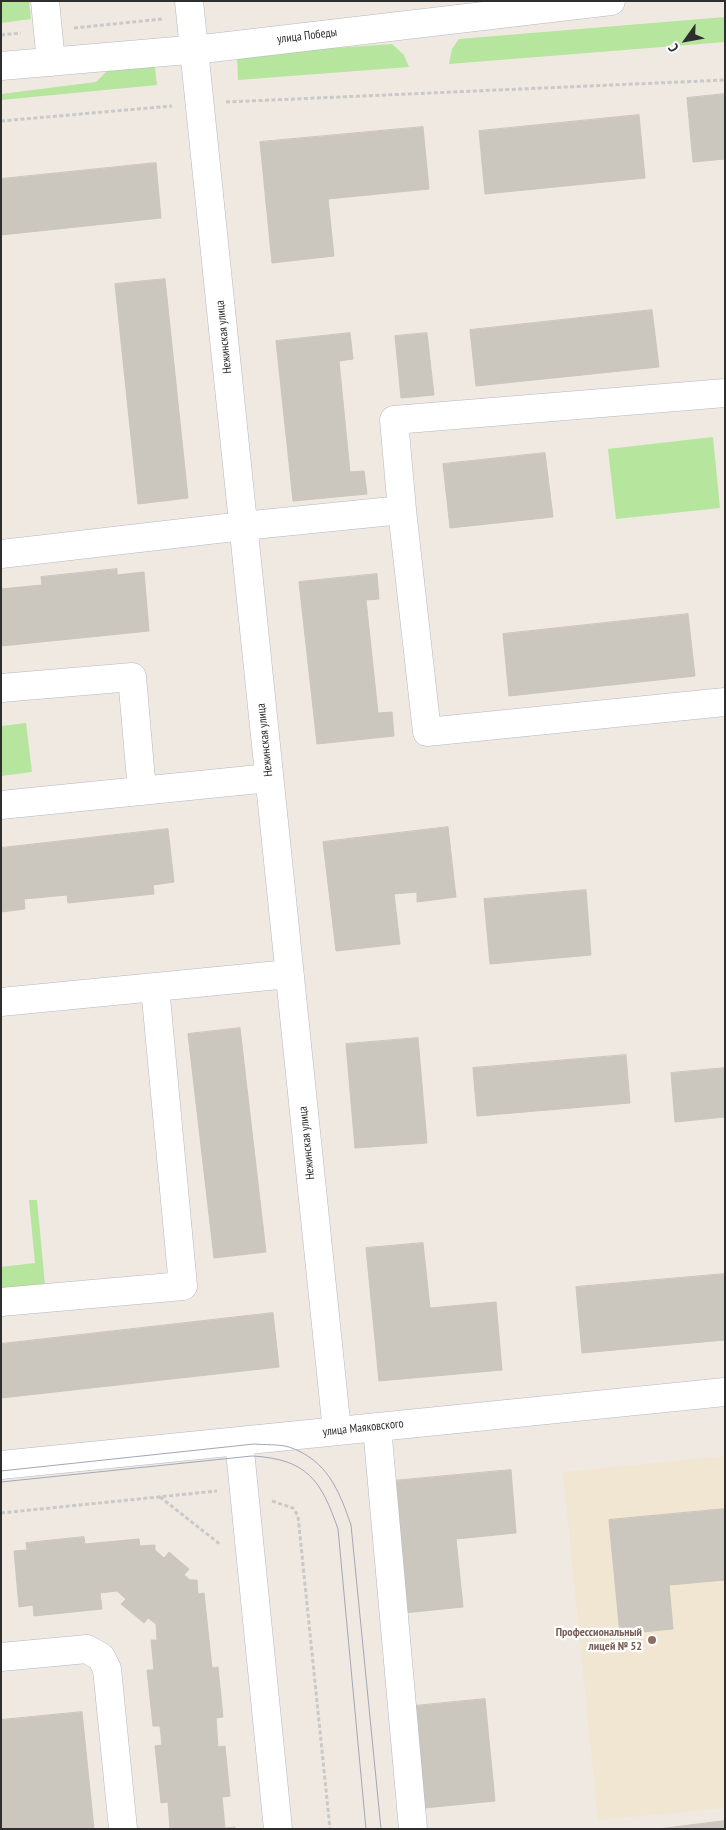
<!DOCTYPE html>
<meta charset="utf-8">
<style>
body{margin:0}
#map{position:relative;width:726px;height:1830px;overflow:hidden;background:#efe9e1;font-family:"PT Sans Narrow",sans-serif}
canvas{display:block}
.frame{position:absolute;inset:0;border:2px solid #2e2e2e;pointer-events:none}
.north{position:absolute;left:661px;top:15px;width:50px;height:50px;-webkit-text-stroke:4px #fff;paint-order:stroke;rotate:238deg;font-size:14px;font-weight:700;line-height:20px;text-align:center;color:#2e2e2e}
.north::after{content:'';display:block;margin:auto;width:18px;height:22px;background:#2e2e2e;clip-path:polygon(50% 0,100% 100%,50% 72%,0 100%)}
</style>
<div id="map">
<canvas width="726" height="1830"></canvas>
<div class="frame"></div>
<div class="north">С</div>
</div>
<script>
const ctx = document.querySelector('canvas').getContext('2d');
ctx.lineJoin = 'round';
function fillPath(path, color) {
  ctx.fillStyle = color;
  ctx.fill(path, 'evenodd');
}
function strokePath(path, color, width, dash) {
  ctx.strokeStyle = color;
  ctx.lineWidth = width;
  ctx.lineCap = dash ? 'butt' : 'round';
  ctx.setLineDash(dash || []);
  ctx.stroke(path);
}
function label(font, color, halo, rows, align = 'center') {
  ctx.font = font + ' "PT Sans Narrow",sans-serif';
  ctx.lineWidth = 4.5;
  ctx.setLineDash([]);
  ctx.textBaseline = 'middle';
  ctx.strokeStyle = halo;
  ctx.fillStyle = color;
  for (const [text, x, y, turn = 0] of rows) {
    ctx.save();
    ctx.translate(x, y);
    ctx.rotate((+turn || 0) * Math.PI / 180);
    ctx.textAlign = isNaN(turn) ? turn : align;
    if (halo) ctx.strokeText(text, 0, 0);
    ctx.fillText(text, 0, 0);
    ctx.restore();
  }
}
fillPath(new Path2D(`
 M725 1456V1808L598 1820 563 1472Z`), '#f0e6d1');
fillPath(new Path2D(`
 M1 1H29L31 19 1 23Z
 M725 17V42L449 64 452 49 459 39Z
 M392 44 404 55 409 67 238 80 237 55Z
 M154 61 157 85 1 100V94L96 82 113 65Z
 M713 437 720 508 616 519 608 449Z
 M26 723 32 772 1 776V726Z
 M29 1200H37L45 1285 1 1289V1267L35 1263Z`), '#b6e59e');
const building = new Path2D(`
 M725 94V159L693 162 687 98Z
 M639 115 645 178 485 194 479 131Z
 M423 127 429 189 328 199 334 256 272 263 260 142Z
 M156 163 161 218 1 235V179Z
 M165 279 188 498 138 504 115 284Z
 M652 310 659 367 476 386 470 330Z
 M350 333 353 359 339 361 350 472 364 471 367 494 293 501 276 341Z
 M427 333 434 395 401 398 395 336Z
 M545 453 553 517 450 528 443 464Z
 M117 569V575L144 572 149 631 1 646V589L42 585 41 577Z
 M377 574 379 599 366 600 378 713 392 712 394 736 317 744 299 582Z
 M688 614 695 676 509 696 503 634Z
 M448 827 456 897 417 902V892L394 894 400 944 336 951 323 842Z
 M168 829 174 882 153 885 154 894 68 903 67 895 24 899 25 909 1 912V848Z
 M586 890 591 955 490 964 484 899Z
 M240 1028 266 1252 214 1258 188 1034Z
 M418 1038 427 1143 355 1148 346 1044Z
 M626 1055 630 1103 477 1116 473 1068Z
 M725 1068V1117L675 1122 671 1073Z
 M423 1243 430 1308 496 1302 502 1370 379 1381 366 1248Z
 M725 1274V1340L582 1353 576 1287Z
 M273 1313 279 1367 1 1398V1344Z
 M511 1470 516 1533 456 1539 463 1607 404 1613 392 1481Z
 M725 1509V1580L669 1585 673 1629 620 1634 609 1520Z
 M84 1537 85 1544 139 1539 140 1546 155 1545V1550L164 1558 169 1552 189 1569 184 1575 190 1580H197L198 1594 204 1593 212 1668 218 1667 223 1717 216 1718 218 1747 225 1746 230 1796 222 1797 225 1828 235 1827V1829H170L168 1802 161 1803 155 1746 162 1745 160 1726H153L147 1670H154L151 1640H157L156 1624 148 1618 144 1623 121 1604 126 1599 117 1591 100 1593 102 1609 34 1616 33 1605 19 1607 14 1551 27 1550 26 1543Z
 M485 1699 495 1801 424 1808 414 1706Z
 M82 1712 94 1829H1V1720Z
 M725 1821V1829H658Z`);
fillPath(building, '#cbc7bf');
strokePath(building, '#cbc5ba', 1);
const minor = new Path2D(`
 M45 1 51 62
 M189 1 337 1431
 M1 66 211 48 611 1
 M402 510 394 420 725 393
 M1 554 243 526 402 510 427 732 725 702
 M1 688 132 677 142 791
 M1 805 269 778
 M1 1002 289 974
 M1 1302 183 1286 155 987
 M377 1427 413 1829
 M239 1441 278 1829
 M1 1465 725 1392
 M1 1657 87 1649 101 1657 107 1669 123 1829`);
strokePath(minor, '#b4b7c1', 29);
strokePath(new Path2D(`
 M74 28 162 19
 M1 35 21 33
 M226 102 725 80
 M1 121 172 106
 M160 1497 221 1545
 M272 1501 293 1508 298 1516 330 1829
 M1 1513 217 1491`), '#c9c9c9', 3, [4, 2.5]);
strokePath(minor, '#fff', 28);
strokePath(new Path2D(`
 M1 1471 254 1444C264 1445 279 1444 289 1447 327 1460 339 1490 351 1525L381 1829
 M1 1482 252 1456C307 1459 321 1480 338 1529L366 1829`), '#a3a6b8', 1);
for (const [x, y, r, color] of [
 [652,1640,5,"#8d6e63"]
]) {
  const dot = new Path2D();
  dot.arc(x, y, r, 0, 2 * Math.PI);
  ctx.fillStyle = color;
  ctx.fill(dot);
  strokePath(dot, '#fff', 2);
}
label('12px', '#2e2e2e', '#fff', [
 ["улица Победы",307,36,-7],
 ["Нежинская улица",224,337,-96],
 ["Нежинская улица",265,740,-96],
 ["Нежинская улица",307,1143,-96],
 ["улица Маяковского",363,1428,-6]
]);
label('bold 12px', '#785e54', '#fff', [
 ["Профессиональный",642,1633],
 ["лицей № 52",642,1647]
], 'right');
</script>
